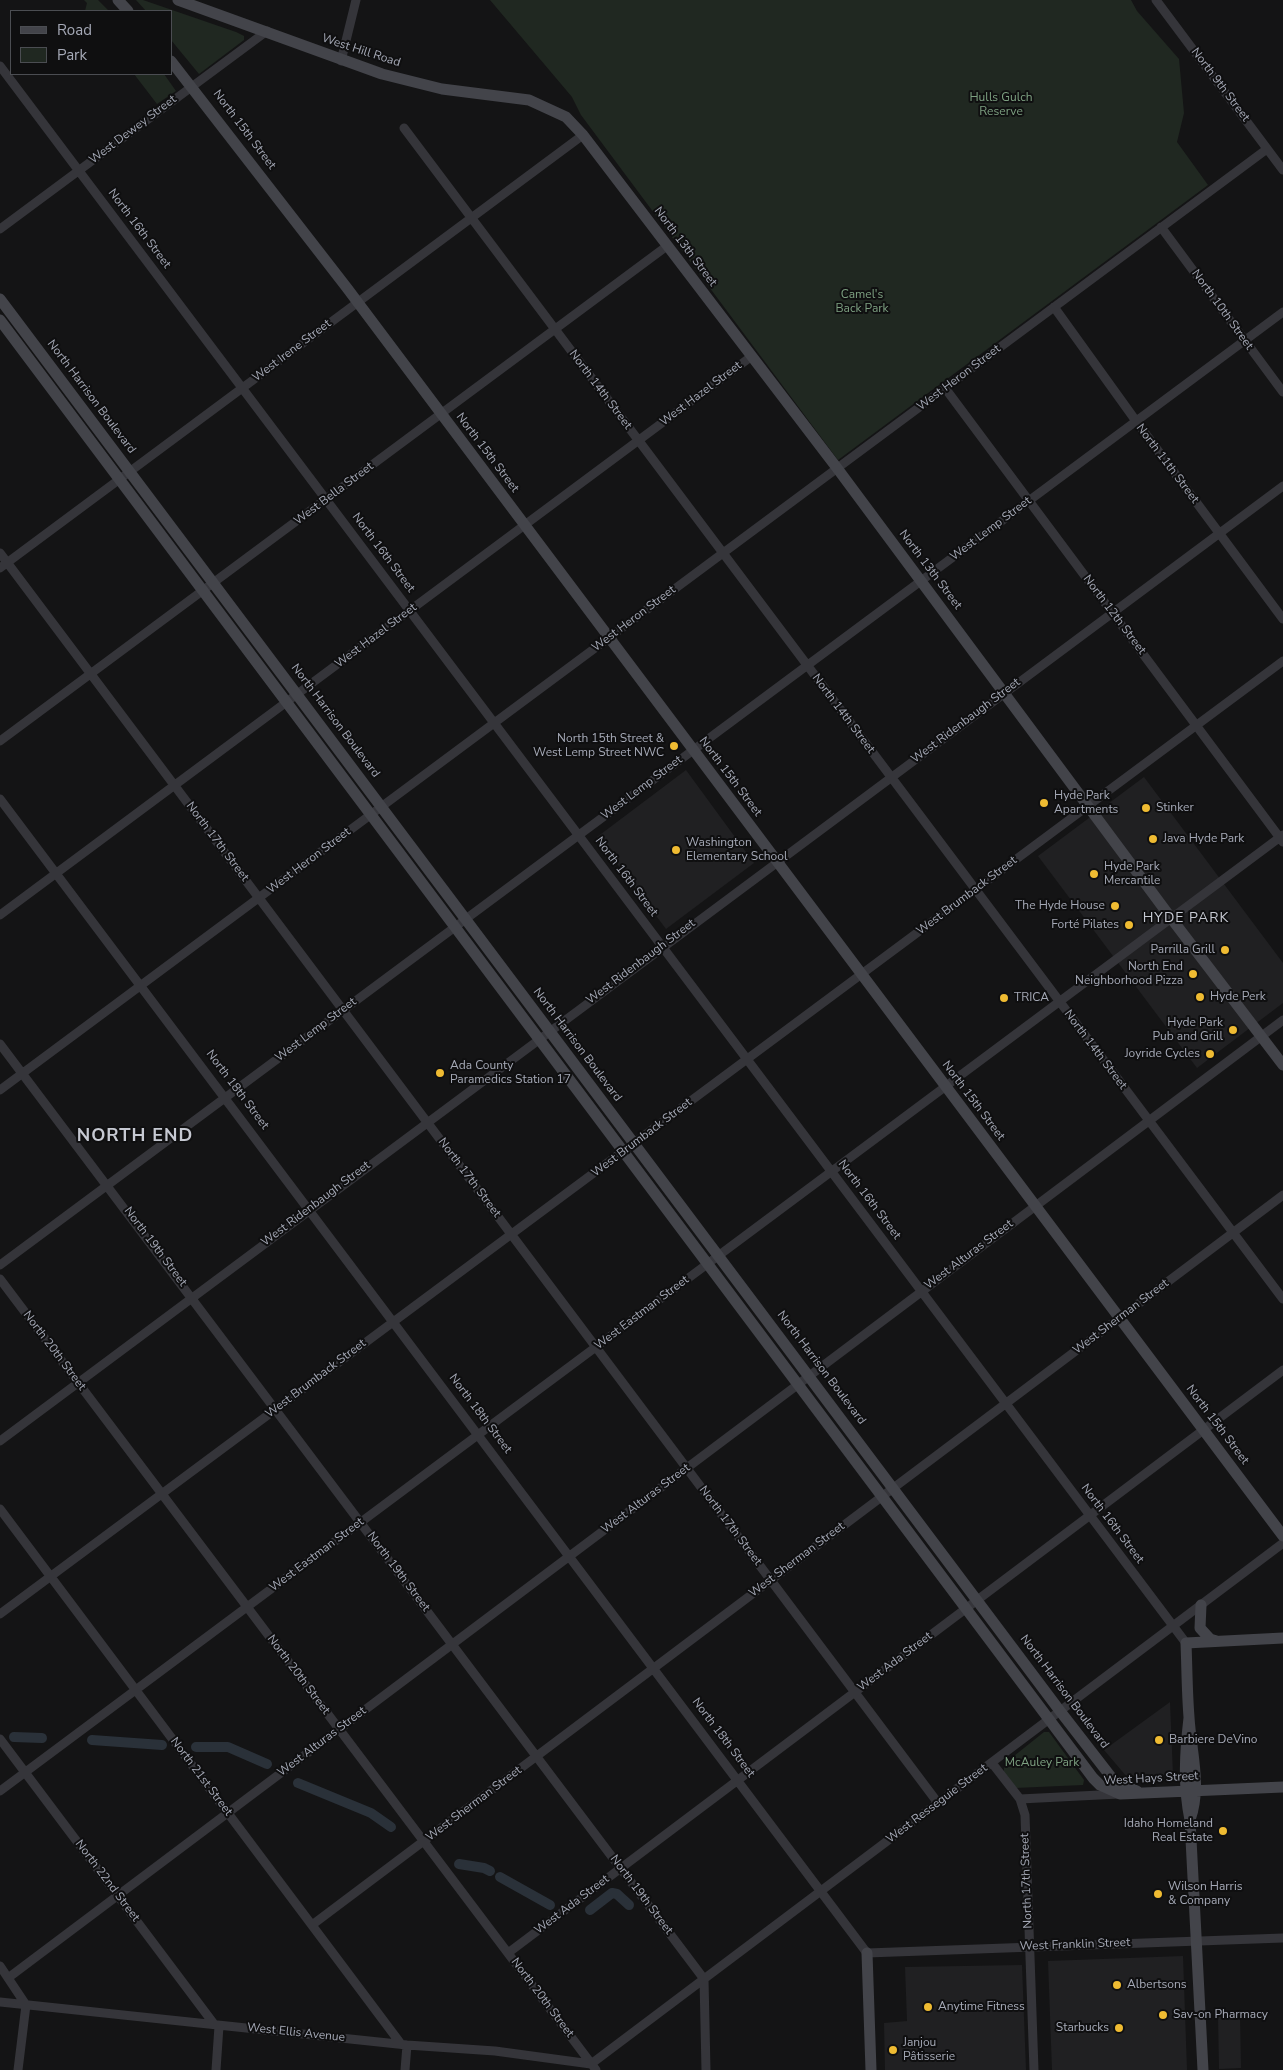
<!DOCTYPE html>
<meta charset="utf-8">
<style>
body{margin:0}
#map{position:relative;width:1283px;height:2070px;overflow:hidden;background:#141415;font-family:"Nunito Sans",sans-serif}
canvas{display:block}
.legend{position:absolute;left:10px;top:10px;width:162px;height:65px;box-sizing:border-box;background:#0f0f10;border:1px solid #4b4d52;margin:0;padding:6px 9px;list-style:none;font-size:15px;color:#a5a9b6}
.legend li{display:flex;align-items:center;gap:10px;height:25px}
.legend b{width:25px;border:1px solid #4b4d52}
</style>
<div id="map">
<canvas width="1283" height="2070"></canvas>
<ul class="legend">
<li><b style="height:6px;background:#43444a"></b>Road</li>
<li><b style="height:14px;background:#202821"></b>Park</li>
</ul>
</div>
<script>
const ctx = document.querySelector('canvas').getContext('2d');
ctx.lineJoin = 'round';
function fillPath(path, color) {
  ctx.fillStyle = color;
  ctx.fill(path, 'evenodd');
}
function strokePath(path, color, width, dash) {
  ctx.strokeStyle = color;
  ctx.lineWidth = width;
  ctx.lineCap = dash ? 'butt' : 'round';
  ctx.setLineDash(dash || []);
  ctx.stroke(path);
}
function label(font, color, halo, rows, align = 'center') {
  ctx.font = font + ' "Nunito Sans",sans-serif';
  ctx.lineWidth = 4;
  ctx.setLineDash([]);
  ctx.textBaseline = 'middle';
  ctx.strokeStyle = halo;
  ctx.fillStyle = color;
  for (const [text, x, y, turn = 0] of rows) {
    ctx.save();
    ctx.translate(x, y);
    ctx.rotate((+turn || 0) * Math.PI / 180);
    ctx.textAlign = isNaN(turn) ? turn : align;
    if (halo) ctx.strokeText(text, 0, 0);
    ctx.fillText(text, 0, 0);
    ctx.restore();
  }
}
fillPath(new Path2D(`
 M686 770 754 863 666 929 597 837Z
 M1144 777 1283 963V1003L1197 1068 1038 856Z
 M1170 1702 1173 1775 1127 1777 1104 1750Z
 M1183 1956 1187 2070H1052L1048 1961Z
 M1022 1965 1026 2070H885L884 2023 907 2021 905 1967Z
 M1240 2014 1241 2068 1219 2069 1218 2015Z`), '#202022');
fillPath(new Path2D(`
 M84 0H98L109 11H85L87 3Z
 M136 0H143L236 32 244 36V40L199 74 171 40V11H146Z
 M490 0H1131L1137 11 1179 59 1184 113 1177 142 1208 185 838 460 581 115 572 97Z
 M134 74H164L176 91 157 104Z
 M1044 1732H1049L1084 1780 1083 1785 1015 1788 1004 1773V1764Z`), '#202821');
strokePath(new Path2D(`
 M14 1737 42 1738
 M92 1740 162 1745
 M196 1747H228L267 1764
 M298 1783 371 1813 391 1827
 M459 1864 484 1868 490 1871
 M500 1877 550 1905
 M590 1910 612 1893 617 1894 629 1905`), '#2a3139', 10);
strokePath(new Path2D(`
 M1156 0 1283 170
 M341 61 356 0
 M0 66 1186 1643
 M404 128 1283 1299
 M1161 227 1283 392
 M0 229 267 31
 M1054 307 1136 421 1283 619
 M945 388 1283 842
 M0 553 938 1803
 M0 568 583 135
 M0 741 667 246
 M0 799 867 1953 1283 1938
 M0 915 752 356
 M0 1044 704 1979 706 2070
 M0 1090 1267 149
 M0 1265 1283 312
 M0 1279 596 2070
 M0 1441 1283 486
 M0 1509 401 2044
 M0 1614 1283 661
 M0 1739 214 2024
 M992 1763 1020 1799 1025 1815 1034 2070
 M0 1791 1283 835
 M1020 1799 1119 1794
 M312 1925 1283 1195
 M508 1953 1283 1370
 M0 1966 26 2005 18 2070
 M8 1978 1283 1020
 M0 2002 407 2045 495 2051 591 2064 1283 1543
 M216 2070 219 2026
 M405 2070 407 2045`), '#35353a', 9);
strokePath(new Path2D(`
 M118 0 128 11
 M178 0 382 74 442 89 529 100 566 117 583 135 837 468 1171 918 1283 1065
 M171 61 347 288 1283 1536
 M0 299 1060 1711 1115 1782 1137 1791
 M0 320 1093 1778 1100 1785 1120 1794 1283 1787
 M1201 1605 1200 1628 1210 1639 1216 1641
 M1189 1718C1185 1752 1183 1786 1190 1820L1203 2070
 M1190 1820C1202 1786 1191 1752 1189 1717 1187 1692 1187 1668 1186 1643L1283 1638
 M867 1953 871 2070`), '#43444a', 11);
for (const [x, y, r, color] of [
 [674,746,5,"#efbb32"],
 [1044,803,5,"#efbb32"],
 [1146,808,5,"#efbb32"],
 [1153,839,5,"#efbb32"],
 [676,850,5,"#efbb32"],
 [1094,874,5,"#efbb32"],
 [1115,906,5,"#efbb32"],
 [1129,925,5,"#efbb32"],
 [1225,950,5,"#efbb32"],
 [1193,974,5,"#efbb32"],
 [1200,997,5,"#efbb32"],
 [1004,998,5,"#efbb32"],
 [1233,1030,5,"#efbb32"],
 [1210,1054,5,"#efbb32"],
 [440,1073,5,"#efbb32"],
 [1159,1740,5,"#efbb32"],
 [1223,1831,5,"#efbb32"],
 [1158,1894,5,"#efbb32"],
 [1117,1985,5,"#efbb32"],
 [928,2007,5,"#efbb32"],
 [1163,2015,5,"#efbb32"],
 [1119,2028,5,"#efbb32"],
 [893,2050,5,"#efbb32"]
]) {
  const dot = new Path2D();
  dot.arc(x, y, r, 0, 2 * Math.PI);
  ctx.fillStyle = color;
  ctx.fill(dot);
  strokePath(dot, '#0f0f10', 2);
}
label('12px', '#a5a9b6', '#0f0f10', [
 ["West Hill Road",361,51,18],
 ["North 9th Street",1220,85,53],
 ["West Dewey Street",133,130,-37],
 ["North 15th Street",244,130,53],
 ["North 16th Street",139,229,53],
 ["North 13th Street",685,247,53],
 ["North 10th Street",1222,310,54],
 ["West Irene Street",292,351,-37],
 ["West Heron Street",959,378,-37],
 ["North 14th Street",600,390,53],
 ["West Hazel Street",701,394,-37],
 ["North Harrison Boulevard",91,397,53],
 ["North 15th Street",487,453,53],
 ["North 11th Street",1167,464,53],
 ["West Bella Street",334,494,-37],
 ["West Lemp Street",991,529,-37],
 ["North 16th Street",383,553,53],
 ["North 13th Street",930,570,53],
 ["North 12th Street",1114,615,53],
 ["West Heron Street",634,619,-37],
 ["West Hazel Street",376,636,-37],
 ["North 14th Street",843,714,53],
 ["North Harrison Boulevard",335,721,53],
 ["West Ridenbaugh Street",966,721,-37],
 ["North 15th Street",730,777,53],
 ["West Lemp Street",642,788,-37],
 ["North 17th Street",217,842,53],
 ["West Heron Street",309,861,-37],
 ["North 16th Street",626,877,53],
 ["West Brumback Street",967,896,-37],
 ["West Ridenbaugh Street",641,962,-37],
 ["West Lemp Street",316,1030,-37],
 ["North Harrison Boulevard",577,1045,53],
 ["North 14th Street",1095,1050,53],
 ["North 18th Street",237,1090,53],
 ["North 15th Street",973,1101,53],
 ["West Brumback Street",642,1138,-37],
 ["North 17th Street",469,1178,53],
 ["North 16th Street",869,1200,53],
 ["West Ridenbaugh Street",316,1204,-37],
 ["North 19th Street",155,1247,53],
 ["West Alturas Street",969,1255,-37],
 ["West Eastman Street",642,1313,-37],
 ["West Sherman Street",1121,1317,-37],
 ["North 20th Street",54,1351,53],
 ["North Harrison Boulevard",821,1368,53],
 ["West Brumback Street",316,1379,-37],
 ["North 18th Street",480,1414,53],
 ["North 15th Street",1217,1425,53],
 ["West Alturas Street",646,1499,-37],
 ["North 16th Street",1112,1524,53],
 ["North 17th Street",730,1526,53],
 ["West Eastman Street",317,1555,-37],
 ["West Sherman Street",797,1560,-37],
 ["North 19th Street",398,1572,53],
 ["West Ada Street",895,1662,-37],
 ["North 20th Street",298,1675,53],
 ["North Harrison Boulevard",1064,1692,53],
 ["North 18th Street",723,1738,53],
 ["West Alturas Street",322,1742,-37],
 ["North 21st Street",201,1777,53],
 ["West Hays Street",1151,1779,-3],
 ["West Sherman Street",474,1804,-37],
 ["West Resseguie Street",937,1804,-37],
 ["North 22nd Street",107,1881,53],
 ["North 17th Street",1027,1881,-92],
 ["North 19th Street",641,1895,53],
 ["West Ada Street",572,1905,-37],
 ["West Franklin Street",1075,1945,-2],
 ["North 20th Street",542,1998,53],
 ["West Ellis Avenue",296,2033,6]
]);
label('12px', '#7da081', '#0f0f10', [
 ["Hulls Gulch",1001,98],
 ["Reserve",1001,112],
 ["Camel's",862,295],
 ["Back Park",862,309],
 ["McAuley Park",1042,1763]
]);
label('12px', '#a5a9b6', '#0f0f10', [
 ["North 15th Street &",664,739,"right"],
 ["West Lemp Street NWC",664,753,"right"],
 ["Hyde Park",1054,796],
 ["Apartments",1054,810],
 ["Stinker",1156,808],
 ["Java Hyde Park",1163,839],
 ["Washington",686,843],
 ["Elementary School",686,857],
 ["Hyde Park",1104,867],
 ["Mercantile",1104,881],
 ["The Hyde House",1105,906,"right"],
 ["Forté Pilates",1119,925,"right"],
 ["Parrilla Grill",1215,950,"right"],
 ["North End",1183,967,"right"],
 ["Neighborhood Pizza",1183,981,"right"],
 ["Hyde Perk",1210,997],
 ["TRICA",1014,998],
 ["Hyde Park",1223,1023,"right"],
 ["Pub and Grill",1223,1037,"right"],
 ["Joyride Cycles",1200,1054,"right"],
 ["Ada County",450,1066],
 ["Paramedics Station 17",450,1080],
 ["Barbiere DeVino",1169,1740],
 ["Idaho Homeland",1213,1824,"right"],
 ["Real Estate",1213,1838,"right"],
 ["Wilson Harris",1168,1887],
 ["& Company",1168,1901],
 ["Albertsons",1127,1985],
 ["Anytime Fitness",938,2007],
 ["Sav-on Pharmacy",1173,2015],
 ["Starbucks",1109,2028,"right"],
 ["Janjou",903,2043],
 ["Pâtisserie",903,2057]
], 'left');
ctx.letterSpacing = '1px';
label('14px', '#c6c9d2', '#0f0f10', [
 ["HYDE PARK",1186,919]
]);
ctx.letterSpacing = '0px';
ctx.letterSpacing = '1px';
label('bold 18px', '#c6c9d2', '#0f0f10', [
 ["NORTH END",135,1137]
]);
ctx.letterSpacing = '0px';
</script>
